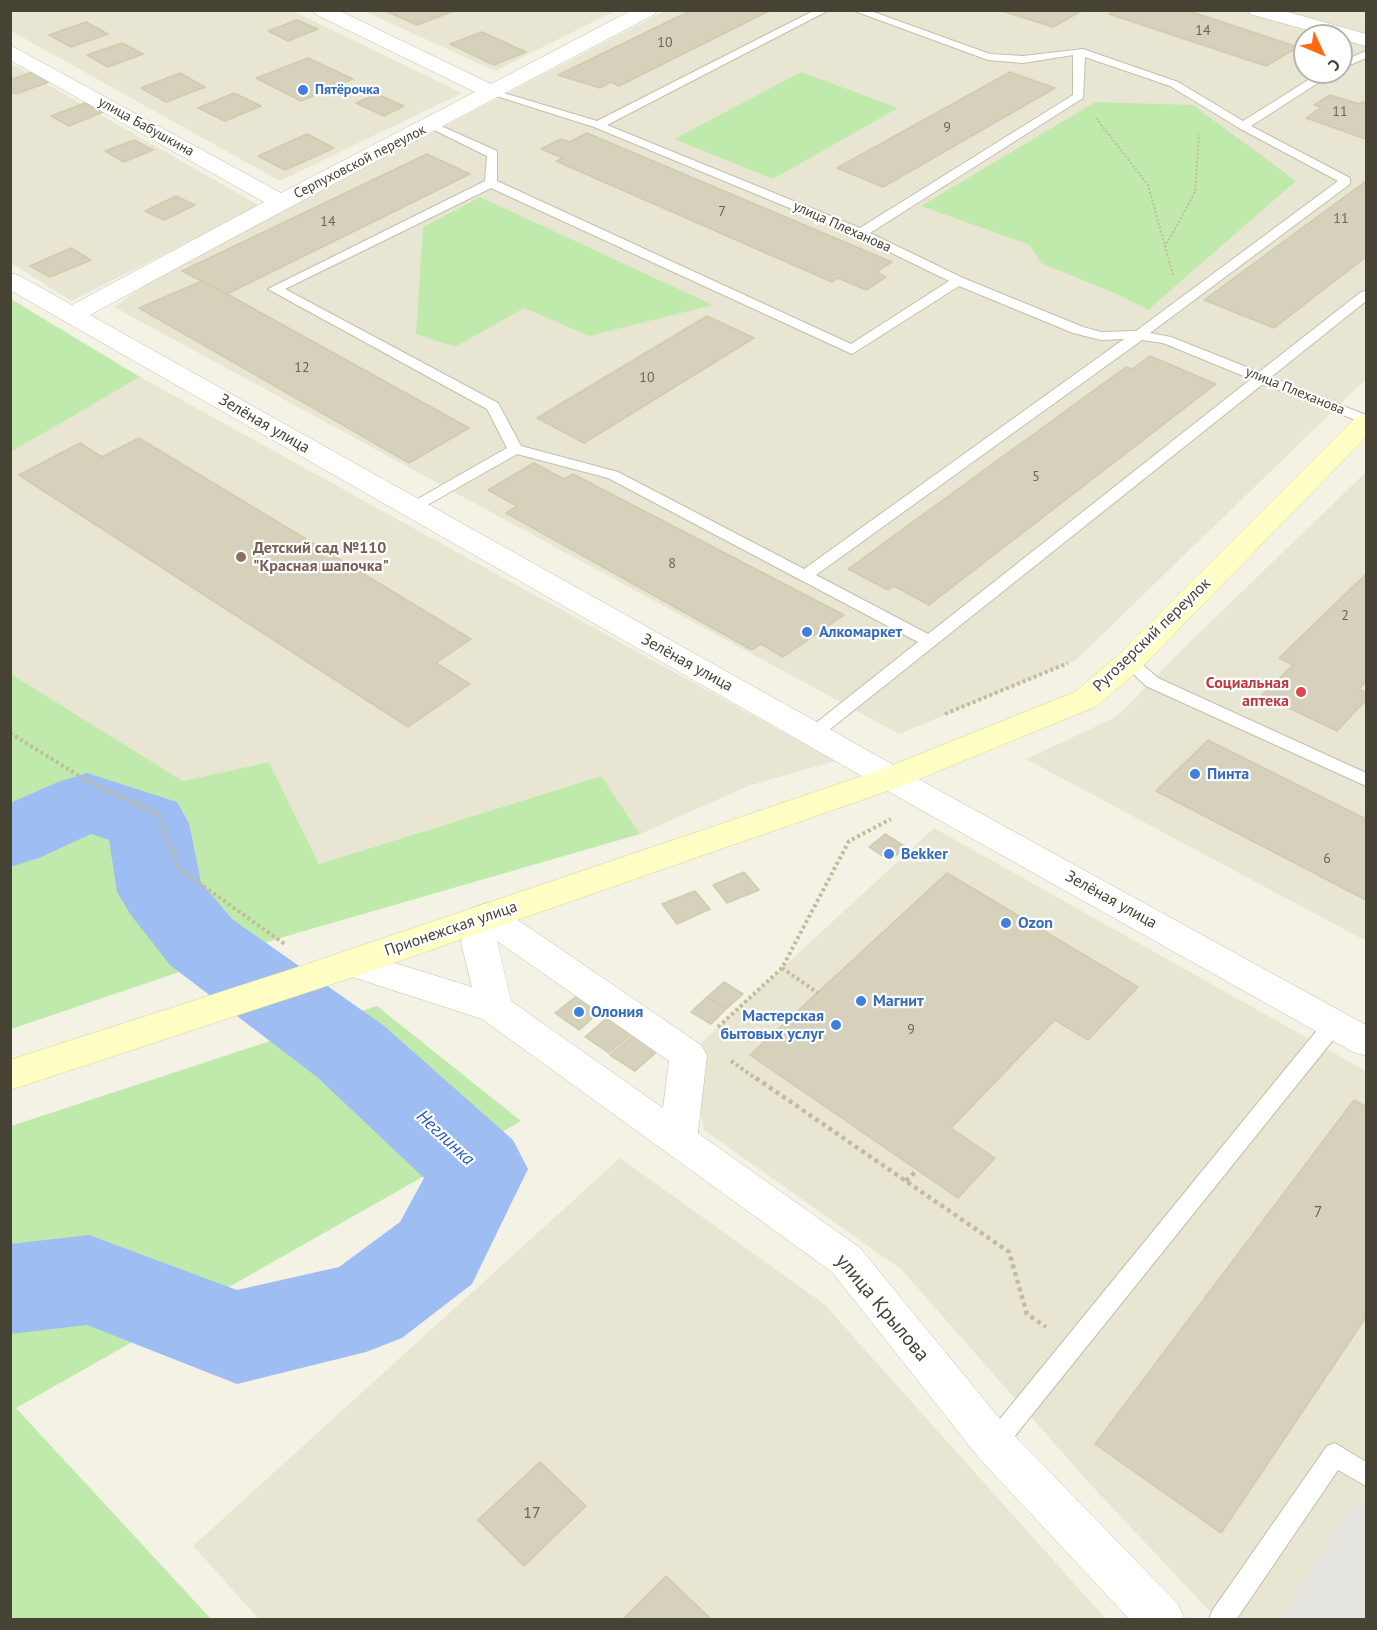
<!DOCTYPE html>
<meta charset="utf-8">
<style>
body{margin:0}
#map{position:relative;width:1377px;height:1630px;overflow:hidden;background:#f3f2e5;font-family:"PT Sans",sans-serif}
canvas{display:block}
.frame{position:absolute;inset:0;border:12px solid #464334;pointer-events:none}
.north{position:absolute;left:1293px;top:24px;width:60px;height:60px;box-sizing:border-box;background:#fff;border:2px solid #b5b4ae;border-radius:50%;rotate:134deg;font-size:16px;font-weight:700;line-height:24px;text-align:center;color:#464334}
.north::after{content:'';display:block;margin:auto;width:21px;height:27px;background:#ff6a11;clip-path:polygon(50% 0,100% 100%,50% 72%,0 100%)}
</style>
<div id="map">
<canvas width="1377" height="1630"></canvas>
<div class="frame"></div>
<div class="north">С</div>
</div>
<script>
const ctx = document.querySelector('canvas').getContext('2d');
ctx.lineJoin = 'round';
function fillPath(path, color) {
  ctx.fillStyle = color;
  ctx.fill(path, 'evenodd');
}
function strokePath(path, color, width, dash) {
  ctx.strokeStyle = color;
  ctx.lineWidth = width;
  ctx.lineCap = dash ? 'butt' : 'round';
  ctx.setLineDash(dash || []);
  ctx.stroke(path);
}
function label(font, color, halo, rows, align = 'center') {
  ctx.font = font + ' "PT Sans",sans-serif';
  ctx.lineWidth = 4.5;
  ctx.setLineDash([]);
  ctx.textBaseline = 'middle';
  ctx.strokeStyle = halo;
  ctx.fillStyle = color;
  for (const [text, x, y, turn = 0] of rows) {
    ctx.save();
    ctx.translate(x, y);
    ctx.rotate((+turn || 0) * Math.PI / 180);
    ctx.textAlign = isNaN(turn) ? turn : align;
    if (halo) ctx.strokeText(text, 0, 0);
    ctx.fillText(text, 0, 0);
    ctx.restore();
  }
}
fillPath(new Path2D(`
 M11 11H293L462 93 280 181 11 31Z
 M364 11H615L495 71Z
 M665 11H1366V379L1076 660 899 734 114 307 161 274ZM1305 36H1341V72H1305Z
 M10 63 260 206 71 301 11 263Z
 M140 377 835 761 748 786 640 834 600 776 319 864 269 762 183 781 11 674 10 452Z
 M1366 472V941L1026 759 1116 717 1196 636Z
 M934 828 1366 1071V1619H1217L1089 1483 902 1270 704 1130 688 1055Z
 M620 1158 824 1304 1106 1619H259L193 1546Z`), '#e8e6d3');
fillPath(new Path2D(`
 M801 72 898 108 773 179 674 139Z
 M1095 102 1193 105 1296 181 1148 310 1119 295 1041 263 1030 245 921 206Z
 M480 197 713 305 589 336 524 308 455 347 416 334 423 227Z
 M11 299 140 377 11 452H10Z
 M11 674 183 781 269 762 319 864 601 776 640 834 280 938 11 1029Z
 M377 1006 521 1121 16 1408 211 1619H11V1126Z`), '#c0eaac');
fillPath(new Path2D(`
 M1354 1502 1366 1511V1619H1280Z`), '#e4e3de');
fillPath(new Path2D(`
 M87 773 177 802 189 823 201 882 232 919 383 1025 513 1140 528 1169 472 1284 402 1338 366 1352 237 1384 87 1325 10 1334V1244L89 1235 237 1290 339 1267 400 1222 424 1178 317 1077 170 965 130 914 117 892 109 840 91 834 39 858 10 867V803L58 782Z`), '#9ebdf3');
const building = new Path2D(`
 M391 10H453L454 11 417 25 388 12Z
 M692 10H771L619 86 611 82 600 88 558 75Z
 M999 10H1083L1053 27Z
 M1116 10H1186L1298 47 1266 66 1109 14Z
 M297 20 318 29 288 41 268 31Z
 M86 22 108 34 71 47 49 35Z
 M482 32 526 52 494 65 450 44Z
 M122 43 143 54 108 67 87 55Z
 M308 58 353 79 301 101 256 78Z
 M32 72 49 82 16 94 10 91V80Z
 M1010 72 1055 88 883 187 837 168Z
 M180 73 205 87 166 102 141 88Z
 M234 93 261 106 225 121 198 108Z
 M377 94 404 106 384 116 356 103Z
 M1330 95 1359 104 1363 102 1366 103V139L1306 118 1321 107 1314 105Z
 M85 103 103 112 69 126 51 116Z
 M587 133 892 262 876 272 886 277 866 290 838 278 832 282 556 161 563 158 541 149 561 139 569 142Z
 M307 134 334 148 285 170 258 156Z
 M134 140 153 150 124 162 105 151Z
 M427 154 470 174 227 294 182 271Z
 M1366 181V257L1274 328 1204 300Z
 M176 196 195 205 164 220 145 211Z
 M71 248 91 260 50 277 30 266Z
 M202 281 227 294 469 428 409 463 139 308Z
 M707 316 754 338 584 443 537 418Z
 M1150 356 1216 384 929 605 894 586 888 590 848 569 1126 367 1132 369Z
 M139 438 471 639 436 663 470 684 408 727 19 475 80 443 102 457Z
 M534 463 564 479 573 474 844 615 783 657 761 644 752 650 506 513 517 506 488 490Z
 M1366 574V681L1359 689 1366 693V700L1337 731 1262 695 1293 665 1279 658Z
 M1208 740 1366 819V900L1156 791Z
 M885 834 906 847 890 861 869 847Z
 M744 872 759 890 727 903 713 885Z
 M947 873 1138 987 1088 1040 1055 1020 951 1128 995 1158 958 1198 750 1055Z
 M695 891 710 909 677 924 662 904Z
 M724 982 743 994 726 1009 707 997Z
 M579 994 602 1010 579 1030 555 1013Z
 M707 997 726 1009 711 1024 691 1012Z
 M609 1016 633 1033 609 1053 585 1037Z
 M635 1034 659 1050 635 1071 610 1055Z
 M1354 1100 1366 1107V1317L1221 1533 1095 1444Z
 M540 1462 586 1506 524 1566 478 1520Z
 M666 1576 710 1618 708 1620H622Z`);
fillPath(building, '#d5d1ba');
strokePath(building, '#d1cbad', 1.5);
const lane = new Path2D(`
 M815 10H829L607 125 860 228 1073 95V55L1023 63 988 60 852 10H868L990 54 1023 56 1083 49 1178 82 1243 121 1321 72H1335L1251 126 1350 178V184L1150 333 1171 337 1259 372 1361 292 1366 291V301L1271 377 1366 415V424L1263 384 819 738H807L804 734 807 730 918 642 608 478 517 454 417 511H407L404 508 407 505 507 448 487 409 268 289 485 181 487 156 428 127 426 125 432 122 497 151V181L851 344 949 281 857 236 594 127 487 93 489 91H497L597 121ZM1085 57 1170 86 1239 128 1338 181 1136 331 1101 332 1083 327 963 278 870 233 1083 98ZM491 188 852 354 959 286 1073 333 1101 340 1124 339 804 569 618 472 521 446 498 403 285 289ZM1142 340 1163 343 1251 379 928 634 816 575Z
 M1366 51V58L1341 69V62Z
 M1129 657 1135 658 1158 678 1366 773V786L1146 686 1121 662 1123 658Z
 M1334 1016 1341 1018 1344 1024 1341 1030 1002 1452 994 1455 986 1452 982 1444 986 1436 1327 1018Z
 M1335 1443 1366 1462V1486L1338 1470 1236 1620H1209L1212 1611 1327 1446Z`);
const street = new Path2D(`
 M313 10H338L491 84 632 10H657L655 14C466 113 278 213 90 315L940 791 1366 1025V1056L1353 1052 916 807 10 290V273L18 275 72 305 264 202 10 60V45L281 193 475 92 315 14Z
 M1248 10H1281L1366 34V46L1341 39V36H1329L1250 14Z
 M487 903 499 907 701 1045 707 1055 698 1133 860 1248 1009 1430 1178 1604 1185 1620H1130L979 1458 832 1272 482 1019 340 973 335 963 340 953 353 950 472 987 461 943 475 907ZM497 941 669 1061 663 1108 511 1001Z`);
const secondary = new Path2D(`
 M1366 414V437L1140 669 1097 706 902 786 336 983 10 1090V1060L310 963 880 770 1075 692 1118 655 1357 416Z`);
strokePath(lane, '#c2bfaa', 2);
strokePath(street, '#c2bfaa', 1);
strokePath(secondary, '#d6d393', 1);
strokePath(new Path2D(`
 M1096 118 1148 185 1173 275
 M1165 247 1195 192 1199 134`), '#c2bc98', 2, [2, 2]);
strokePath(new Path2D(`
 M945 714 1068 663
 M10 733 89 782 158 814 178 868 286 945
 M782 968 818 993
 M718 1027 782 968 849 841 891 819
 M731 1061 758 1080`), '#c2bc98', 4, [3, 3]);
strokePath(new Path2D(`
 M756 1078 1009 1252 1027 1314 1046 1327
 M906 1181 917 1170`), '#c2bc98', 4.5, [4, 4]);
fillPath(lane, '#fff');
fillPath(street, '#fff');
fillPath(secondary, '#fffec4');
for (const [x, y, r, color] of [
 [303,90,6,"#3f7fe0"],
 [241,557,6,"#8d6e63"],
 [807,632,6,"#3f7fe0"],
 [1301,692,6,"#e0444e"],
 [1195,774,6,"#3f7fe0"],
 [889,854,6,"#3f7fe0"],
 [1006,923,6,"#3f7fe0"],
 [861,1001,6,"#3f7fe0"],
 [579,1012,6,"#3f7fe0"],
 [836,1025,6,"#3f7fe0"]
]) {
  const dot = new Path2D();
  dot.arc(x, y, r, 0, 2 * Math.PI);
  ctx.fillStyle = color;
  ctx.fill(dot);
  strokePath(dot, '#fff', 2);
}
label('14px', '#6a6656', null, [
 ["14",1203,31],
 ["10",665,43],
 ["11",1340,112],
 ["9",947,128],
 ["7",722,212],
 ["11",1341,219],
 ["14",328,222],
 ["12",302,368],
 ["10",647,378],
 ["5",1036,477],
 ["8",672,564],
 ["2",1345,616],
 ["6",1327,859],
 ["9",911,1030]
]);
label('bold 14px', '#366cbe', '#fff', [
 ["Пятёрочка",315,90]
], 'left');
label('14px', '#464334', '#fff', [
 ["улица Бабушкина",146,127,29],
 ["Серпуховской переулок",360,162,-27],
 ["улица Плеханова",842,227,24],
 ["улица Плеханова",1295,391,22]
]);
label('16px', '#464334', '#fff', [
 ["Зелёная улица",264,424,30],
 ["Ругозерский переулок",1152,635,-44],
 ["Зелёная улица",687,663,29],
 ["Зелёная улица",1111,900,29],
 ["Прионежская улица",451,929,-19]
]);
label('bold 16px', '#785e54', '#fff', [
 ["Детский сад №110",253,548],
 ["\"Красная шапочка\"",253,566]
], 'left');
label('bold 16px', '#366cbe', '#fff', [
 ["Алкомаркет",819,632],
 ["Пинта",1207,774],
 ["Bekker",901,854],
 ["Ozon",1018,923],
 ["Магнит",873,1001],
 ["Олония",591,1012],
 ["Мастерская",824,1016,"right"],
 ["бытовых услуг",824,1034,"right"]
], 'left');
label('bold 16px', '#be3a42', '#fff', [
 ["Социальная",1289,683],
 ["аптека",1289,701]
], 'right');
label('16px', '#6a6656', null, [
 ["7",1318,1212],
 ["17",532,1513]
]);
label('italic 18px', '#295bb7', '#fff', [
 ["Неглинка",445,1138,43]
]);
label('20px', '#464334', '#fff', [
 ["улица Крылова",882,1308,50]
]);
</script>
